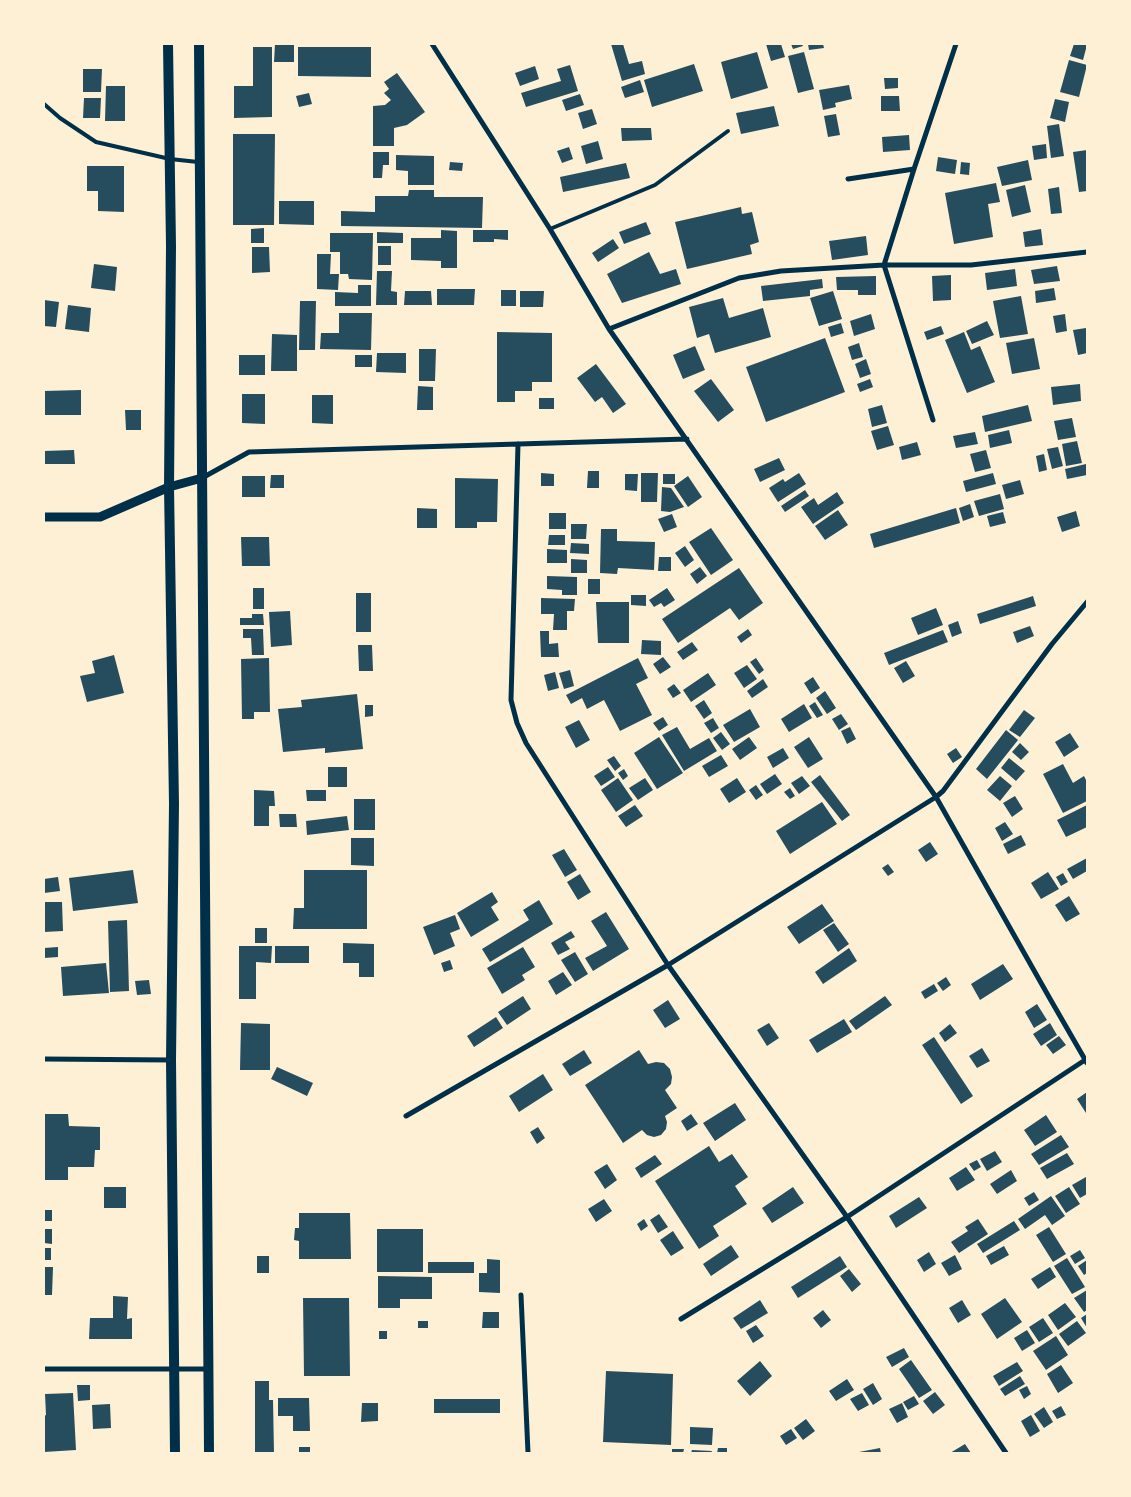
<!DOCTYPE html>
<style>
body{margin:0}
#map{position:relative;width:1131px;height:1497px;overflow:hidden;background:#fdf0d5;font-family:"Public Sans",sans-serif}
canvas{display:block}
.frame{position:absolute;inset:0;border:45px solid #fdf0d5;pointer-events:none}
</style>
<div id="map">
<canvas width="1131" height="1497"></canvas>
<div class="frame"></div>
</div>
<script>
const ctx = document.querySelector('canvas').getContext('2d');
ctx.lineJoin = 'round';
function fillPath(path, color) {
  ctx.fillStyle = color;
  ctx.fill(path, 'evenodd');
}
function strokePath(path, color, width, dash) {
  ctx.strokeStyle = color;
  ctx.lineWidth = width;
  ctx.lineCap = dash ? 'butt' : 'round';
  ctx.setLineDash(dash || []);
  ctx.stroke(path);
}
fillPath(new Path2D(`
 M275 44H294V62H274Z
 M611 44H623L629 64 642 61 645 74 622 81Z
 M766 44H781L785 57 771 61Z
 M791 44H802L803 46 793 49Z
 M808 44H823L824 48 809 50Z
 M1074 44 1087 45 1083 60 1070 56Z
 M253 47H272V117L234 118V86H253Z
 M298 47H371V77L298 76Z
 M757 52 768 88 731 99 721 62Z
 M804 52 814 89 798 93 788 56Z
 M1069 60 1087 65 1079 97 1060 92Z
 M694 64 703 91 652 107 644 80Z
 M570 65 578 91 526 107 521 93 561 81 557 69Z
 M535 66 539 79 520 86 515 73Z
 M83 69H102L101 92H83Z
 M397 73 425 112 407 125 394 128V146H373V106L385 105 391 100 384 93 389 89 384 82Z
 M884 78H898V88L885 89Z
 M640 80 644 92 625 98 621 87Z
 M849 85 852 99 835 103 836 107 823 110 819 90Z
 M106 86H125V121H105Z
 M309 93 312 104 299 107 296 96Z
 M580 94 584 105 566 111 562 100Z
 M881 96H899L900 111H881Z
 M84 98H101L100 118H83Z
 M1055 99 1069 102 1065 122 1050 118Z
 M774 106 779 126 741 134 736 113Z
 M592 109 597 124 583 129 578 113Z
 M836 114 840 135 828 137 824 116Z
 M1059 124 1064 156 1051 158 1047 126Z
 M621 128H651L652 140 622 141Z
 M233 134H275L274 225H233Z
 M909 135 910 150 883 152 882 137Z
 M598 141 603 159 586 164 581 146Z
 M1046 144 1047 158 1034 160 1032 146Z
 M569 147 573 159 562 163 557 151Z
 M1087 150V191L1079 192 1073 152Z
 M373 152H389V165H383L382 178H373Z
 M396 155 434 156V185H408V171L396 170Z
 M938 157 957 160 955 174 936 171Z
 M1028 160 1032 180 1002 186 997 167Z
 M450 162 463 163 462 171 449 170Z
 M961 162 970 163 969 175 960 174Z
 M626 163 630 178 563 192 560 177Z
 M87 166H124V212L98 211V191H87Z
 M996 183 1000 202 988 204 993 237 954 244 945 193Z
 M1025 185 1031 212 1012 217 1006 190Z
 M1059 187 1062 213 1051 214 1048 189Z
 M409 190H434V197H483L482 228 341 226V211L375 212V196H408Z
 M279 201H314V225L279 224Z
 M741 207 742 214 752 212 759 242 750 245 752 254 687 269 675 222Z
 M646 222 651 234 624 244 619 232Z
 M264 228V243H251V229Z
 M1041 229 1043 245 1025 247 1023 232Z
 M441 230 457 231V268H441V261L411 260V238H441Z
 M473 230H508V240L494 239V242H473Z
 M377 232 403 233V243H377Z
 M330 233H373L372 280 349 279 348 274H340V252H330Z
 M866 236 868 255 832 260 829 241Z
 M613 239 619 248 598 262 592 253Z
 M378 246H391V265H378Z
 M252 247H269L270 272 252 273Z
 M649 252 660 274 676 269 681 284 622 303 607 274Z
 M317 254H331L330 274H339L338 290 317 289Z
 M94 264 117 267 115 291 91 288Z
 M1057 266 1060 281 1034 284 1031 270Z
 M1015 269 1017 286 987 290 985 273Z
 M377 271H392L391 291 397 292V305H376Z
 M951 275V300L933 301 932 276Z
 M876 276V295H858V290H837L836 277Z
 M822 279 823 288 810 290V296L763 301 761 286Z
 M358 285H371V306H335V292L358 293Z
 M1054 288 1056 300 1036 303 1035 291Z
 M437 289H475L474 305H437Z
 M501 290H516V306H501Z
 M405 291H431L432 305H404Z
 M520 291H544L543 307H520Z
 M833 291 842 319 819 326 810 298Z
 M1021 296 1028 334 1000 338 993 301Z
 M723 298 729 318 763 308 771 337 715 353 709 334 697 338 689 307Z
 M44 300 59 302 56 327 44 326Z
 M300 301H316L315 350H299Z
 M68 305 91 308 89 332 65 329Z
 M339 313H372L371 350 320 349 321 333H339Z
 M871 314 875 329 854 336 850 321Z
 M1065 314 1067 331 1056 333 1053 316Z
 M987 321 994 335 972 344 966 331Z
 M841 323 844 333 831 337 828 327Z
 M941 326 944 334 927 340 924 332Z
 M1086 328 1087 353 1078 355 1073 330Z
 M497 332 552 333V382H532V391H515V402H497Z
 M964 332 971 350 980 346 995 382 967 393 945 340Z
 M272 334 297 335V371H271Z
 M825 338 845 392 766 422 746 367Z
 M1034 338 1040 369 1012 374 1006 343Z
 M859 343 863 357 852 360 848 347Z
 M695 346 705 370 683 379 673 355Z
 M419 349H436L435 381H419Z
 M377 353H406V373L376 372Z
 M239 355H265V375H239Z
 M355 355H372V367H355Z
 M866 359 871 374 860 378 855 364Z
 M596 364 626 404 613 413 602 397 595 402 577 378Z
 M711 379 734 410 718 422 694 391Z
 M870 379 873 387 860 392 857 384Z
 M1080 384 1081 401 1053 405 1051 387Z
 M418 386 433 387V410H417Z
 M81 390V415H44V391Z
 M242 394H265V424L242 423Z
 M312 395H333V424L312 423Z
 M539 398H554V409H539Z
 M882 405 887 423 872 427 868 409Z
 M1028 405 1032 421 985 432 982 416Z
 M125 410H141V430H126Z
 M1072 418 1076 437 1058 440 1054 421Z
 M888 426 894 445 877 450 871 431Z
 M1009 430 1012 443 990 448 988 435Z
 M975 432 978 444 956 448 953 436Z
 M1077 441 1082 463 1066 466 1062 444Z
 M917 442 921 455 902 460 899 447Z
 M1058 447 1063 466 1052 469 1047 449Z
 M74 450 75 464H44V451Z
 M986 450 991 468 975 472 970 454Z
 M1044 454 1047 470 1039 472 1036 456Z
 M779 458 785 470 760 482 754 469Z
 M1086 464 1087 475 1067 479 1065 469Z
 M588 471H599V488H587Z
 M541 473 554 474V486H541Z
 M641 473H658L657 502H641Z
 M799 473 806 484 778 502 769 488 783 479 785 482Z
 M993 473 996 484 966 492 963 481Z
 M625 474H638L637 491 625 490Z
 M663 474H675V484H663Z
 M271 475H284V488H270Z
 M242 476H265V497H242Z
 M688 476 702 497 688 507 674 486Z
 M455 478 498 479 497 522H477V528H455Z
 M1020 480 1024 494 1006 499 1002 485Z
 M662 487 671 488 684 507 670 512 661 511Z
 M805 490 809 496 785 512 781 506Z
 M837 492 844 503 813 524 801 507 814 498 818 505Z
 M1000 494 1004 509 979 516 974 501Z
 M970 504 974 517 963 521 959 508Z
 M417 508 437 509V528H417Z
 M956 508 960 523 874 548 870 534Z
 M838 510 848 525 825 540 815 526Z
 M1076 511 1080 526 1062 532 1057 517Z
 M1003 512 1006 523 990 527 987 516Z
 M549 513H566V529H549Z
 M672 514 677 527 664 532 658 519Z
 M571 524H587L586 539H571Z
 M711 528 733 560 711 575 689 542Z
 M601 529H617V541L655 542 654 570 618 568 617 574 600 573Z
 M549 535H565V545H548Z
 M241 537H269L270 566H242Z
 M571 543 589 544V554L570 553Z
 M685 546 694 560 685 567 675 553Z
 M547 549 567 550V563H547Z
 M659 557H671V571H658Z
 M571 559 587 560V573H571Z
 M700 567 707 576 697 584 690 574Z
 M739 568 763 603 739 620 730 608 678 643 662 619Z
 M547 576 577 577V595H562V590L547 589Z
 M588 579H600V594H588Z
 M253 588H264V609H253Z
 M667 588 675 600 664 607 661 603 654 607 649 600Z
 M356 593H371V632H356Z
 M631 595H646V606L631 605Z
 M1033 596 1036 606 980 624 977 614Z
 M541 598 575 599 574 611H567V630H553L554 614H541Z
 M596 602H629V643H598Z
 M936 608 943 625 918 635 911 618Z
 M290 611 292 645 271 647 269 612Z
 M252 614H263L264 625H240V618H252Z
 M958 621 962 633 952 637 948 625Z
 M1030 626 1034 636 1017 643 1013 632Z
 M243 629H263L264 655H252L251 638H243Z
 M748 629 752 635 741 643 737 637Z
 M943 630 948 642 889 665 884 653Z
 M540 631H549V644L558 643 559 657H541Z
 M642 640 661 641V655L641 654Z
 M692 642 698 650 683 660 677 652Z
 M358 645H372L373 671H359Z
 M114 655 124 693 87 702 80 676 95 673 92 661Z
 M663 657 671 667 660 674 653 664Z
 M269 658 270 712H254V719H242L241 659Z
 M638 658 648 678 636 684 652 715 620 731 604 700 587 709 582 698 571 704 566 695Z
 M756 658 764 670 759 674 750 662Z
 M906 661 915 676 903 683 894 668Z
 M747 665 757 679 744 688 734 673Z
 M570 670 574 686 564 689 559 673Z
 M555 672 559 688 548 691 544 675Z
 M708 673 716 685 691 702 683 690Z
 M813 677 820 688 811 694 804 683Z
 M763 679 768 687 752 698 747 691Z
 M674 684 681 693 673 698 667 689Z
 M825 691 836 708 827 714 816 698Z
 M357 694 363 749 325 753V748L283 752 278 709 302 707 301 700Z
 M704 700 712 713 704 719 695 706Z
 M815 702 823 715 817 718 809 706Z
 M804 704 812 718 789 732 781 719Z
 M365 705H373V716L365 717Z
 M750 709 760 727 734 742 723 725Z
 M1024 710 1035 718 1020 737 1009 730Z
 M841 714 848 724 839 730 832 719Z
 M663 717 668 725 659 731 653 723Z
 M713 718 719 728 711 733 704 723Z
 M579 720 590 740 576 748 565 727Z
 M677 727 690 749 709 738 717 751 684 771 662 735Z
 M850 727 856 739 847 744 841 731Z
 M1006 730 1018 740 987 779 976 769Z
 M721 732 730 744 722 750 713 738Z
 M1070 733 1079 747 1064 757 1055 742Z
 M659 737 683 773 657 789 634 753Z
 M749 737 757 748 740 760 732 749Z
 M809 737 823 759 808 768 794 747Z
 M1020 743 1029 752 1021 760 1012 752Z
 M783 748 789 758 773 768 767 757Z
 M956 748 962 757 953 763 947 754Z
 M721 755 728 766 709 777 702 766Z
 M614 756 621 766 615 771 607 760Z
 M1009 758 1025 771 1016 781 1001 768Z
 M1063 764 1073 783 1084 776 1087 782V801L1063 813 1043 774Z
 M328 767H347V787H328Z
 M608 767 615 777 601 786 594 776Z
 M624 769 628 776 623 780 618 773Z
 M775 774 782 784 767 794 760 784Z
 M820 775 850 815 842 821 811 782Z
 M802 776 810 786 799 794 791 783Z
 M1000 776 1012 786 1000 801 987 790Z
 M618 778 633 800 616 812 601 790Z
 M645 778 653 790 638 800 629 788Z
 M737 778 746 792 729 803 720 789Z
 M756 785 763 795 756 800 749 790Z
 M790 788 795 796 790 799 784 792Z
 M254 790 274 791 275 806H269V826H254Z
 M306 790H326V801H307Z
 M1015 796 1023 809 1012 817 1003 803Z
 M354 799H375V830H354Z
 M822 802 837 824 790 854 776 831Z
 M635 805 643 816 626 827 618 816Z
 M1087 805V827L1066 837 1057 820Z
 M279 814H296L297 827H280Z
 M347 816 349 830 307 835 306 821Z
 M1005 822 1013 834 1002 841 995 828Z
 M1021 835 1026 845 1008 854 1003 844Z
 M351 838H374V866L351 865Z
 M930 842 938 854 926 862 918 850Z
 M564 849 577 870 565 877 552 855Z
 M1087 858V871L1073 879 1067 869Z
 M888 864 894 872 888 876 882 868Z
 M133 870 138 903 73 911 69 878Z
 M304 870H367V929H293L294 908H304Z
 M1048 872 1059 889 1041 899 1031 883Z
 M1063 873 1068 882 1061 886 1056 877Z
 M580 874 591 892 578 900 567 882Z
 M58 877 60 891 44 893V879Z
 M492 892 498 902 491 907 499 920 471 937 457 913Z
 M1069 896 1080 914 1066 922 1055 905Z
 M539 900 553 924 490 962 482 949 529 920 523 910Z
 M44 902H62L63 931 44 932Z
 M822 904 834 921 799 944 787 927Z
 M606 912 629 949 593 971 585 958 607 946 591 921Z
 M455 915 460 929 450 933 455 946 434 955 423 927Z
 M127 920 129 991 110 992 108 921Z
 M834 923 849 944 838 952 823 930Z
 M255 928H267V943H255Z
 M571 931 575 937 565 942 570 949 558 955 551 943Z
 M343 943 374 944V977H359V963H343Z
 M239 946H272L271 963 256 962V999H239Z
 M275 946H309V963H275Z
 M58 947V957L44 958V948Z
 M523 947 535 967 522 975 525 980 502 994 487 968Z
 M849 948 857 961 823 984 815 972Z
 M575 952 588 974 575 982 561 960Z
 M450 960 453 969 444 972 441 963Z
 M106 963 109 993 63 996 61 967Z
 M1003 964 1013 979 980 1000 971 984Z
 M563 972 572 985 556 995 548 981Z
 M946 977 951 985 943 991 937 983Z
 M149 980 151 994 137 995 135 981Z
 M934 984 938 991 925 999 921 992Z
 M523 996 531 1009 507 1025 498 1012Z
 M885 996 892 1005 856 1030 849 1021Z
 M668 1000 680 1019 665 1028 653 1010Z
 M1037 1004 1047 1020 1034 1028 1025 1012Z
 M496 1017 503 1028 474 1047 467 1036Z
 M844 1019 852 1032 817 1053 809 1040Z
 M241 1023 270 1024V1070H240Z
 M769 1023 779 1038 767 1046 757 1030Z
 M1050 1023 1057 1035 1041 1046 1033 1034Z
 M950 1024 957 1033 945 1042 939 1033Z
 M1059 1036 1066 1045 1053 1054 1046 1045Z
 M934 1037 973 1096 961 1104 922 1045Z
 M982 1048 990 1061 977 1068 969 1056Z
 M584 1050 592 1063 570 1076 562 1064Z
 M639 1050 648 1064 656 1062 664 1063 670 1069 672 1077 671 1084 665 1090 677 1108 665 1116 667 1122 666 1129 661 1135 654 1137 647 1135 642 1130 623 1143 585 1085Z
 M277 1067 313 1083 307 1096 271 1079Z
 M543 1074 553 1090 519 1112 509 1096Z
 M1087 1092V1112L1086 1113 1077 1099Z
 M735 1103 746 1120 715 1141 703 1123Z
 M44 1114H68L69 1126 100 1127V1150H95L94 1167H68V1180H44Z
 M691 1114 698 1124 687 1131 681 1121Z
 M1046 1115 1057 1132 1035 1146 1024 1130Z
 M538 1127 545 1138 537 1144 530 1132Z
 M1061 1135 1069 1147 1039 1165 1031 1154Z
 M709 1146 719 1162 732 1154 748 1177 735 1186 747 1204 713 1226 719 1236 699 1249 655 1181Z
 M995 1151 1002 1162 987 1171 980 1159Z
 M1067 1153 1074 1164 1047 1179 1040 1168Z
 M655 1155 662 1164 641 1178 635 1168Z
 M977 1160 981 1167 974 1171 969 1164Z
 M607 1164 617 1180 605 1189 594 1172Z
 M966 1167 975 1180 957 1191 949 1178Z
 M1011 1170 1017 1181 997 1194 990 1184Z
 M1086 1177 1087 1180V1194L1080 1198 1072 1185Z
 M104 1187H126V1208H104Z
 M793 1187 804 1203 772 1223 762 1208Z
 M1069 1187 1080 1204 1066 1213 1055 1196Z
 M1034 1192 1039 1200 1029 1206 1024 1198Z
 M1051 1196 1065 1216 1052 1225 1045 1215 1025 1229 1018 1219Z
 M919 1197 927 1208 896 1228 889 1216Z
 M604 1199 612 1211 596 1222 588 1209Z
 M44 1210H52V1221H44Z
 M299 1213H350L351 1259H299V1241L294 1240 295 1228H299Z
 M659 1214 668 1227 658 1233 650 1220Z
 M644 1219 648 1226 641 1231 637 1224Z
 M978 1219 988 1234 959 1253 951 1242 968 1231 965 1227Z
 M1014 1221 1020 1230 983 1253 977 1244Z
 M1049 1227 1066 1254 1053 1262 1036 1235Z
 M44 1229H52V1244L44 1243Z
 M377 1229H423V1272H377Z
 M673 1231 684 1248 671 1256 660 1240Z
 M731 1245 739 1257 711 1276 703 1264Z
 M1004 1246 1009 1255 991 1265 986 1256Z
 M44 1248H51V1260H44Z
 M1080 1250 1085 1258 1075 1264 1070 1256Z
 M929 1252 936 1264 924 1272 917 1260Z
 M955 1255 962 1269 949 1276 941 1263Z
 M257 1256H269V1273H257Z
 M840 1256 847 1267 798 1298 791 1287Z
 M1067 1258 1085 1287 1072 1294 1054 1266Z
 M487 1259 500 1260V1293L479 1292V1273H487Z
 M1087 1260V1273L1084 1275 1078 1266Z
 M428 1262H474V1273H428Z
 M44 1267H53L52 1295H44Z
 M1050 1267 1056 1277 1038 1289 1031 1279Z
 M849 1269 861 1284 852 1292 840 1276Z
 M378 1276 432 1277V1299H400V1308H378Z
 M1087 1290V1310L1084 1312 1074 1298Z
 M113 1296 128 1297 127 1319 132 1318V1339H89L90 1318H113Z
 M303 1298H349L350 1376H304Z
 M1005 1298 1022 1322 997 1339 981 1314Z
 M760 1300 768 1313 741 1329 733 1318Z
 M962 1300 971 1315 958 1323 949 1308Z
 M1065 1303 1076 1317 1058 1330 1048 1315Z
 M823 1310 831 1320 821 1328 813 1318Z
 M483 1312H499V1328H482Z
 M1087 1314V1328L1081 1318Z
 M1043 1318 1053 1333 1039 1342 1029 1327Z
 M418 1321H428V1328H418Z
 M1077 1321 1086 1333 1068 1346 1059 1334Z
 M756 1325 764 1336 753 1343 746 1331Z
 M1027 1330 1035 1343 1022 1351 1014 1338Z
 M379 1331H387V1339H379Z
 M1056 1336 1068 1355 1046 1370 1033 1351Z
 M904 1348 909 1357 892 1367 886 1357Z
 M911 1360 932 1390 919 1398 899 1369Z
 M760 1361 772 1376 750 1396 737 1381Z
 M1017 1362 1023 1371 999 1386 993 1376Z
 M1061 1365 1073 1383 1058 1393 1047 1374Z
 M606 1371 673 1374 671 1445 603 1442Z
 M1020 1376 1025 1384 1005 1396 1000 1389Z
 M847 1379 854 1390 836 1401 829 1391Z
 M255 1381H269V1400H273L274 1453H255Z
 M873 1383 882 1399 873 1405 863 1389Z
 M77 1385H90V1400L78 1401Z
 M1027 1386 1031 1394 1024 1399 1019 1390Z
 M935 1392 945 1405 933 1414 923 1401Z
 M73 1393 76 1450 44 1452V1416L46 1415 45 1394Z
 M862 1393 869 1405 858 1411 850 1399Z
 M914 1396 919 1404 908 1410 903 1402Z
 M278 1398H309L310 1431H293V1416H278Z
 M434 1399H500V1413H434Z
 M362 1403H378V1421L361 1422Z
 M902 1403 908 1417 897 1423 889 1409Z
 M110 1404 111 1428 93 1429 92 1405Z
 M1061 1406 1066 1415 1057 1419 1052 1411Z
 M1044 1407 1053 1422 1044 1428 1034 1414Z
 M1031 1415 1040 1431 1030 1437 1021 1421Z
 M806 1419 815 1431 803 1440 794 1428Z
 M690 1427 713 1428 712 1445 690 1444Z
 M791 1429 797 1438 786 1445 780 1436Z
 M965 1444 971 1453H950Z
 M299 1447H310V1453H299Z
 M718 1448H727V1453H717Z
 M880 1448 881 1453H860L859 1452Z
 M672 1449H684L683 1453H672Z
 M692 1450 712 1451 711 1453H691Z`), '#264d5e');
strokePath(new Path2D(`
 M44 104 60 118 96 142 170 159 198 162
 M550 229 655 185 728 131`), '#003049', 4);
strokePath(new Path2D(`
 M432 44 550 229 609 329 936 797 1049 997 1087 1063
 M848 179 914 169
 M609 329 739 278 781 271 884 265H971L1087 252
 M933 420 884 265 914 169 956 44
 M518 444 511 700 517 723 526 743 668 965 847 1217 1006 1453
 M202 478 249 452 687 439
 M44 1059 171 1060
 M406 1116 668 965 936 797 943 791 1052 644 1087 602
 M521 1295 528 1453
 M681 1319 847 1217 1085 1060H1087
 M44 1369H208`), '#003049', 5);
strokePath(new Path2D(`
 M44 517H100L169 487 202 478`), '#003049', 9);
strokePath(new Path2D(`
 M168 44 171 246 169 487 174 804 171 1060 175 1453
 M199 44 209 1453`), '#003049', 10);
</script>
